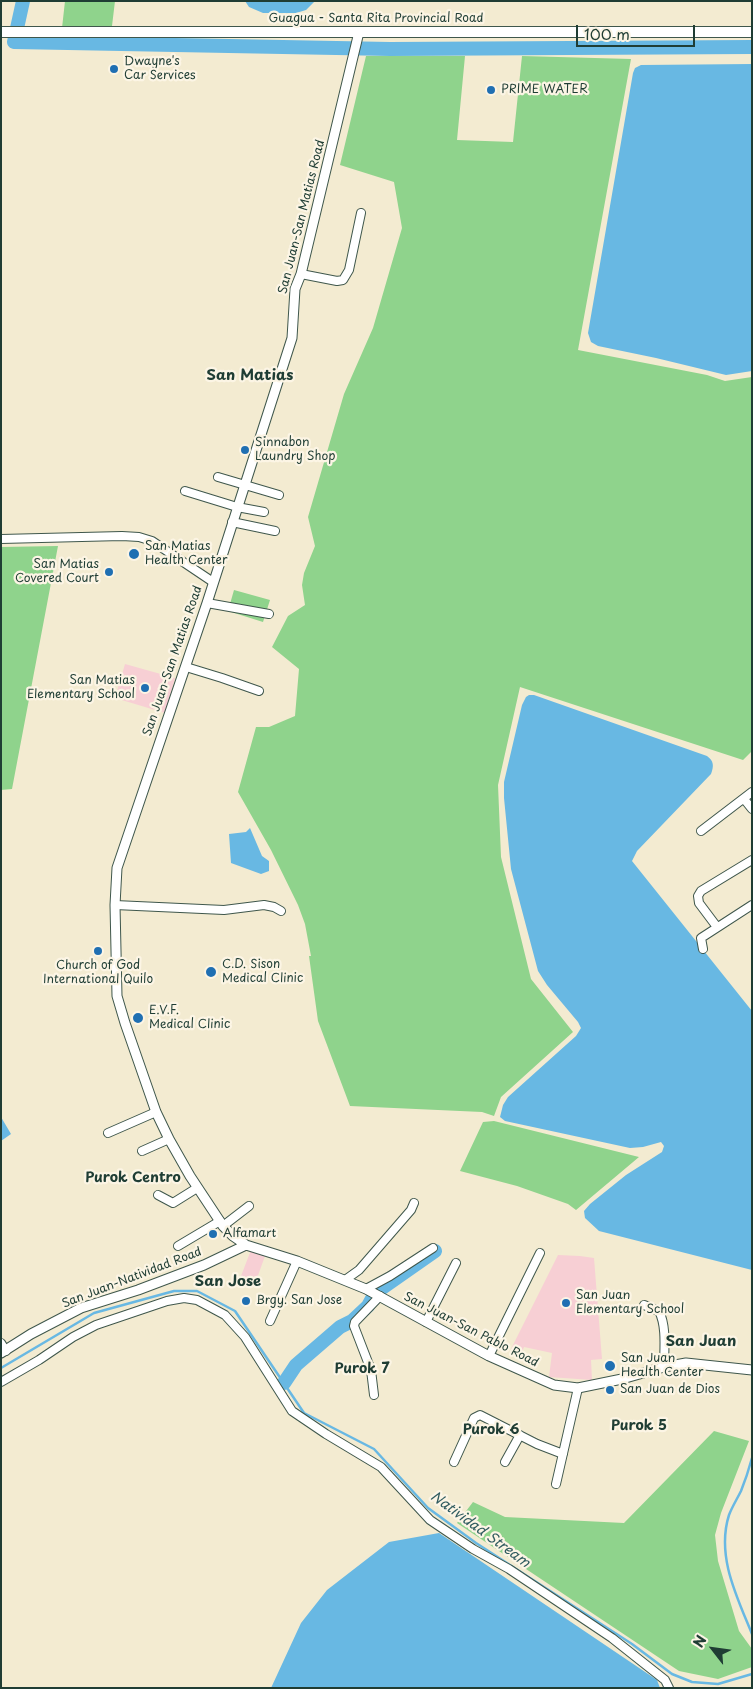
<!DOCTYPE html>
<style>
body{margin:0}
#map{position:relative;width:753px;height:1689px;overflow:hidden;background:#f3ebd1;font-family:"Playpen Sans",sans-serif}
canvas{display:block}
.frame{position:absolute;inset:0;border:2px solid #1f3d34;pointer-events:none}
.north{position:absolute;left:688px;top:1624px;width:50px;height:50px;-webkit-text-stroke:4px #fcf5e5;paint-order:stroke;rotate:300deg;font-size:14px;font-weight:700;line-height:20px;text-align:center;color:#1f3d34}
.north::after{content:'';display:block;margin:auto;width:18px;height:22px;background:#1f3d34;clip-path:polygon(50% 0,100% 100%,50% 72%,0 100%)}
.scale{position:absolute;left:576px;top:25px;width:119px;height:22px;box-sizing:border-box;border:2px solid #1f3d34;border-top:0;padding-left:6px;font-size:15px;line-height:18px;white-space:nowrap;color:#1f3d34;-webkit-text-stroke:4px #fcf5e5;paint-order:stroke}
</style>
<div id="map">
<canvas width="753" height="1689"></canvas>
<div class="frame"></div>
<div class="north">N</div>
<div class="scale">100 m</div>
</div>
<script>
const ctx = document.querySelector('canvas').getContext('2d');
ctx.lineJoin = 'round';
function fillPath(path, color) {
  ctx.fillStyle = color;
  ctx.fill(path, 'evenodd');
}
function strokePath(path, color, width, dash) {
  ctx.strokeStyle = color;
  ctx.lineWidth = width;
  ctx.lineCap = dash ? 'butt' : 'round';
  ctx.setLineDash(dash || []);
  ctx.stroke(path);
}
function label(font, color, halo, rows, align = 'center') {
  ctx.font = font + ' "Playpen Sans",sans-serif';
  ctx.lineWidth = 4.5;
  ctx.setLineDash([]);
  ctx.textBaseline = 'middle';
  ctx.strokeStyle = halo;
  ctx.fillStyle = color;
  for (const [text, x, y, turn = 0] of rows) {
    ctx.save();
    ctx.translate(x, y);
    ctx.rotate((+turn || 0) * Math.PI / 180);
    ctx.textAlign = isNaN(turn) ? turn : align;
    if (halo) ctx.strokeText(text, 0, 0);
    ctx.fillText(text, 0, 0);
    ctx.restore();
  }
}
fillPath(new Path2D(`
 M125 664 175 678 165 713 115 698Z
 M251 1250 265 1256 256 1281 241 1276Z
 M558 1255 580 1256 594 1258 602 1359 591 1360 592 1380 549 1377 552 1353 524 1347 522 1352 511 1349Z`), '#f7cfd4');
fillPath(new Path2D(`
 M65 1H115L112 26 62 28Z
 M366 56H465L457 140 513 142 522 56 631 59 578 350 707 375 725 381 752 377V751L743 760 520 687 498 785 501 857 531 979 573 1032 501 1097 494 1116 482 1112 350 1106 318 1021 309 956H311L305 924 298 905 271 850 238 792 256 727H269L295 716 299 669 272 647 288 616 305 605 302 585 304 573 315 546 308 517 344 394 373 328 402 228 394 182 340 165Z
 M58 546 12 789 1 790V547Z
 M234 590 270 600 263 622 228 611Z
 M494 1121 639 1157 576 1210 568 1204 517 1186 460 1171 483 1122Z
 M714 1431 749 1441 721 1513 715 1535 718 1561 739 1631 752 1649V1667L718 1679 679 1671 457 1523 473 1502 505 1517 624 1523Z`), '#8fd38c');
fillPath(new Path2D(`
 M245 1H315L306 10 296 13H263L249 7Z
 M752 64V371L726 375 656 358 598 346 591 342 588 333 633 73 635 68 641 65Z
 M529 695H534L707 756C714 761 714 766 711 774L637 851 632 861 752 1011V1270L599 1231 585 1218 584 1211 590 1204 626 1175 662 1152 664 1146 661 1142 643 1147 630 1148 505 1121 500 1117 503 1105 508 1097 576 1036 581 1028 578 1022 547 985 538 971 511 869 504 798V782L522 705 526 697Z
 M250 828 262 856 269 861V871L261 874 231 863 229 834 246 832Z
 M1 1117 11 1134 1 1141Z
 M439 1533 657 1680 660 1688H271L301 1623 327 1590 389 1542Z`), '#68b8e3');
strokePath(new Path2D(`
 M1 1368 94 1313 174 1291H197L235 1311 304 1413 374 1449 428 1508 476 1543 632 1644 672 1674 692 1682 718 1684 752 1674
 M752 1458C749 1469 745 1481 741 1491 737 1499 732 1507 729 1515 716 1556 737 1597 752 1634`), '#68b8e3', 2.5);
strokePath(new Path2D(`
 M23 1 14 42 390 49 752 47
 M284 1383 296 1365 340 1327 352 1321 368 1306 375 1293 435 1251`), '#68b8e3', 14);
const minor = new Path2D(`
 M301 274 337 281 343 280 349 270 361 213
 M218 477 279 495
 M185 491 237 507 264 512
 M232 522 275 531
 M1 539 122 536 139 537 152 541 213 582
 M207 603 269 614
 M186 667 222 678 259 691
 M744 799 752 809
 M701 831 752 792
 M115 905 224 910 264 905 274 907 281 911
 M717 927 699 903 698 896 701 891 752 860
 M703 949 701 938 752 905
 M108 1133 156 1112
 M142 1151 169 1139
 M158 1195 173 1203 197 1188
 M223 1226 249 1206
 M178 1246 220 1221
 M345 1280 359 1270 411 1210 414 1203
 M366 1289 390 1276 433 1248
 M644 1305 659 1311C667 1327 664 1350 664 1367
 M270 1321 297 1261
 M426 1322 456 1263
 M1 1343 6 1351
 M489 1356 540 1253
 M1 1382 39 1360 73 1337 96 1325 167 1301 184 1298 197 1300 225 1315 245 1337 292 1411 326 1434 381 1467 430 1520 473 1549 509 1569 612 1638 665 1680 669 1688
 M374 1395 371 1370 354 1326 355 1322 380 1296
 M454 1462 474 1418 480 1415 537 1444 563 1454
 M505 1462 520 1435
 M556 1484 578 1388`);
const tertiary = new Path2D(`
 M359 32 301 274 295 289 292 338 207 603 117 868 115 905 117 996 125 1023 156 1112 169 1139 190 1176 223 1226 233 1236 246 1245 297 1261 366 1289 489 1356 554 1385 578 1388 622 1379 664 1367 686 1363 752 1370
 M1 1353 31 1334 81 1308 138 1290 204 1265 246 1245`);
const secondary = new Path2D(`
 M1 32H752`);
strokePath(minor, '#3f574c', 10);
strokePath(tertiary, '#3f574c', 11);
strokePath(secondary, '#3f574c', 12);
strokePath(minor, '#fff', 8);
strokePath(tertiary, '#fff', 9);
strokePath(secondary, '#fff', 10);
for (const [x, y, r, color] of [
 [114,69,5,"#1f6fb2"],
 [491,90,5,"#1f6fb2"],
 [245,450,5,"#1f6fb2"],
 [134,554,6,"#1f6fb2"],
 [109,572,5,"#1f6fb2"],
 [145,688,5,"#1f6fb2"],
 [98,951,5,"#1f6fb2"],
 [211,972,6,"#1f6fb2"],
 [138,1018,6,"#1f6fb2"],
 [213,1234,5,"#1f6fb2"],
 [246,1301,5,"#1f6fb2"],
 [566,1303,5,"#1f6fb2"],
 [610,1366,6,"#1f6fb2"],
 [610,1390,5,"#1f6fb2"]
]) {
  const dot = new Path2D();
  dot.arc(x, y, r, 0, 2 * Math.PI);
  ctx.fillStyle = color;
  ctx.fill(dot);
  strokePath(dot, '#fcf5e5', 2);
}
label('12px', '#1f3d34', '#fcf5e5', [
 ["Guagua - Santa Rita Provincial Road",376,19],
 ["San Juan-San Matias Road",302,217,-76],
 ["San Juan-San Matias Road",173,661,-71],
 ["San Juan-Natividad Road",132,1278,-21],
 ["San Juan-San Pablo Road",471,1330,27]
]);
label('12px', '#1f3d34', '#fcf5e5', [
 ["Dwayne's",124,62],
 ["Car Services",124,76],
 ["PRIME WATER",501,90],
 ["Sinnabon",255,443],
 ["Laundry Shop",255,457],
 ["San Matias",145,547],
 ["Health Center",145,561],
 ["San Matias",99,565,"right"],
 ["Covered Court",99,579,"right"],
 ["San Matias",135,681,"right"],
 ["Elementary School",135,695,"right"],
 ["C.D. Sison",222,965],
 ["Medical Clinic",222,979],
 ["Church of God",98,966,"center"],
 ["International Quilo",98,980,"center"],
 ["E.V.F.",149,1011],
 ["Medical Clinic",149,1025],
 ["Alfamart",223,1234],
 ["San Juan",576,1296],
 ["Elementary School",576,1310],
 ["Brgy. San Jose",256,1301],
 ["San Juan",621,1359],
 ["Health Center",621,1373],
 ["San Juan de Dios",620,1390]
], 'left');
label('bold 14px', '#1f3d34', '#fcf5e5', [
 ["Purok Centro",133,1178],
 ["Purok 7",362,1369],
 ["Purok 5",639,1426],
 ["Purok 6",491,1430]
]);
label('italic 14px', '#315c60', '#fcf5e5', [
 ["Natividad Stream",480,1530,36]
]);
label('bold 15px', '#1f3d34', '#fcf5e5', [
 ["San Matias",250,376],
 ["San Jose",228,1282],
 ["San Juan",701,1342]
]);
</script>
